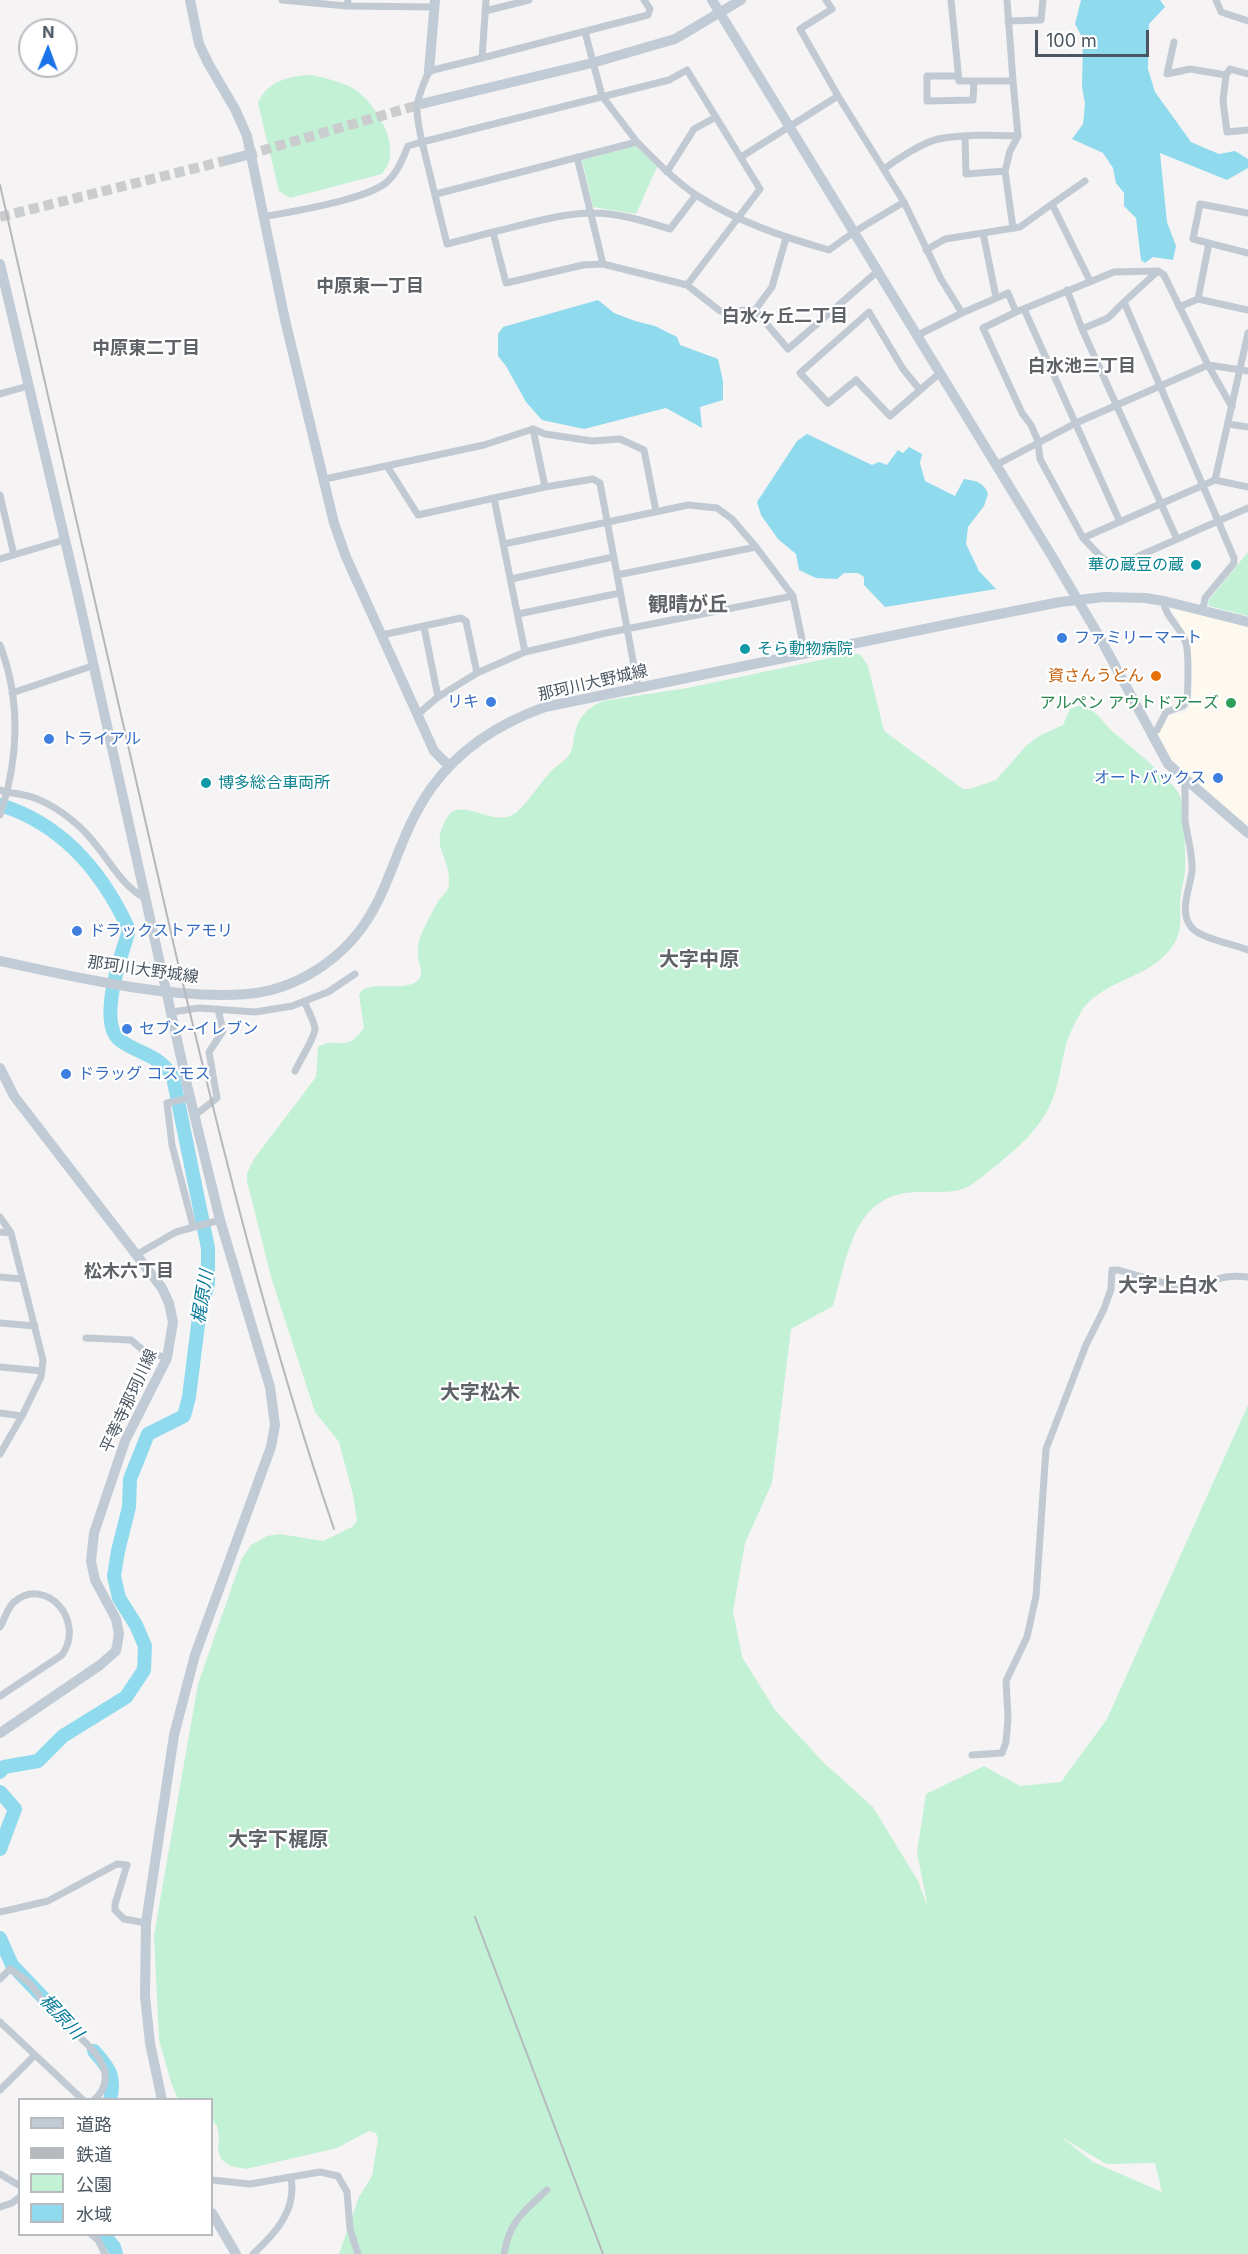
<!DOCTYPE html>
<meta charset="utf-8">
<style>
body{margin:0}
#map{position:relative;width:1248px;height:2254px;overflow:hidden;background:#f5f3f3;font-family:Inter,"Noto Sans JP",sans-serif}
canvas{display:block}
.legend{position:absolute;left:18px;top:2098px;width:195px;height:138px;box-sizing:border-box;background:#fff;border:2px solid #b7bbc0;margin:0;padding:8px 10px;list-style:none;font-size:18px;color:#4a5661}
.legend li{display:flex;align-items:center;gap:12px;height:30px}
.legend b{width:30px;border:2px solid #b7bbc0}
.north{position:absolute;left:18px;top:18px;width:60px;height:60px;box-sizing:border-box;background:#fff;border:2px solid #b7bbc0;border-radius:50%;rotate:1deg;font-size:16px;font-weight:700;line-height:24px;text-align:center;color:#4a5661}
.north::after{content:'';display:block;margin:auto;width:21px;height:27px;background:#1a73e8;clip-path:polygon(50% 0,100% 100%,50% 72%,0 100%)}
.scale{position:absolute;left:1035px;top:30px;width:114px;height:27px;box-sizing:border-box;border:3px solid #4a5661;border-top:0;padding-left:8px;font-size:18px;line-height:21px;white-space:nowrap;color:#4a5661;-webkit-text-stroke:4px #fff;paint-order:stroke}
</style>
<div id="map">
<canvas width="1248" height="2254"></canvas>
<ul class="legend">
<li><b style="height:8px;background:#c1cbd6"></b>道路</li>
<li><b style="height:8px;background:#b5b8bd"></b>鉄道</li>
<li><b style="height:16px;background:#c3f1d5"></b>公園</li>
<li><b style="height:16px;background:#90daee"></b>水域</li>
</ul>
<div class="north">N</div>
<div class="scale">100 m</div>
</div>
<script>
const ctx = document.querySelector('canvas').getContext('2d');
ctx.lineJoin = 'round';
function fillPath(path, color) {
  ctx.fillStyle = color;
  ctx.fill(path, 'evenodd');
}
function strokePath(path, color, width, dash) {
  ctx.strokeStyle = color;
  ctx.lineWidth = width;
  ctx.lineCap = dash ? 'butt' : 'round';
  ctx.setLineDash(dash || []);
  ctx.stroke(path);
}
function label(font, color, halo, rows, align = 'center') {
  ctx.font = font + ' Inter,"Noto Sans JP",sans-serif';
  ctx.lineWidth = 4.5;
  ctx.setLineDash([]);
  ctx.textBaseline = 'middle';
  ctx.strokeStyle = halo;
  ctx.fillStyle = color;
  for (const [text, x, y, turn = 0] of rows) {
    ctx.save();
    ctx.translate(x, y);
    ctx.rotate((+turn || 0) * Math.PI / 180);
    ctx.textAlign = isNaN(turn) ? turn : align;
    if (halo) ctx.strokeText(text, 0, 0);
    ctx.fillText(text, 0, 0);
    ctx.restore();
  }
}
fillPath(new Path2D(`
 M1171 606 1248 627V828L1172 760 1157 736 1169 716 1186 712 1192 700 1191 648Z`), '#fdf9ef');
fillPath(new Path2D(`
 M311 75C325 78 338 81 351 87 372 99 397 137 389 162 388 166 384 170 382 174L290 198 279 191 258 103C267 81 289 76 311 75Z
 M636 146 657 167 636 214 593 207 582 160Z
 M1248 552V616L1209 606 1208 601Z
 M854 653 861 655 868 666 884 731 963 789H970L996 780 1026 746 1039 736 1063 725 1070 709C1075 707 1078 705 1083 706 1096 710 1102 721 1110 729 1125 743 1141 754 1155 768 1164 776 1178 788 1181 799 1184 812 1186 858 1185 872 1184 879 1182 887 1181 894 1179 905 1181 915 1180 926 1179 938 1172 949 1163 957 1139 980 1099 983 1081 1012 1075 1023 1067 1037 1065 1049 1061 1066 1059 1082 1053 1098 1040 1134 1004 1159 974 1183 947 1204 904 1177 871 1210 849 1231 842 1276 833 1306L791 1329 772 1483 745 1543 733 1611 742 1657 775 1710 824 1763 873 1807 918 1881 928 1908 917 1852 926 1794 984 1766 1020 1786 1061 1782 1107 1719 1248 1405V2254H339L359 2197 372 2176 378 2139 376 2133 369 2131 337 2148 246 2169 230 2166 221 2159 218 2150 219 2137 217 2126 212 2120V2100H178L171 2082 159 2040 154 1935 198 1684 242 1558 251 1545 267 1536 280 1534 323 1541 352 1527 357 1521 353 1495 339 1442 315 1412 271 1277 247 1181V1173L254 1159 316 1077 318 1047C338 1035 345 1055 364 1028L359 995 362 990C377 981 407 993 419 979 424 972 419 965 418 958 417 950 418 942 421 935 425 925 432 913 437 903 441 896 449 892 449 884 451 856 427 846 449 815 463 797 496 830 517 812 530 800 540 783 552 770 558 765 565 761 569 755 573 750 573 743 574 737 577 719 586 708 603 701L687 688ZM1060 2136 1106 2164 1155 2163 1162 2192 1093 2162Z`), '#c3f1d5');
fillPath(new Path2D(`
 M1081 0H1160L1165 7 1149 24 1148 69 1155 92 1191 142 1219 154 1235 151 1248 159V168L1227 180 1160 153 1167 222 1176 246 1173 260 1153 257 1145 263 1141 260 1136 218 1124 206V193L1116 183 1113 168 1103 153 1072 139 1083 124 1085 104 1082 87 1083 39 1075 24Z
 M598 300 614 313 635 321 655 326 677 337 680 345 718 359 723 381V400L700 407 702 428 666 408 584 429 542 420 526 402 506 366 498 356V334L503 327Z
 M807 434 872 465 879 462 887 465 898 450 903 453 909 447 922 454 920 463 925 481 955 496 964 479C976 481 984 482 988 494L984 506 968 527 966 544 979 571 996 589 885 607 864 585V577L858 573H844L837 579 816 578 799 570 796 554 778 539 761 515 757 502 797 441Z`), '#90daee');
strokePath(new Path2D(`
 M0 805C62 824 103 873 129 930 122 953 96 1024 121 1041 141 1055 158 1054 173 1077L208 1248V1284L199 1317 189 1397 184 1416 148 1434 130 1479 129 1507 118 1551 114 1576 119 1598 136 1625 145 1646 144 1670 126 1697 63 1736 38 1761 4 1767 0 1772
 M0 1792 15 1809 0 1849
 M0 1938 12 1965 77 2033
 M94 2051C109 2068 116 2076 110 2100
 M103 2234 114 2247 116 2254`), '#90daee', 14);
strokePath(new Path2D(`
 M247 155 425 103
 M0 217 228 160`), '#caccce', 10, [10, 5]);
strokePath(new Path2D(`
 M282 0 347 6
 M348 0 347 6 435 7
 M826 0 832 9 800 29 838 96 904 202 941 279 962 313
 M951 0 959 81H1013L1018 136 1010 151 1005 171 1013 228
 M1007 0 1013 81
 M1216 0 1221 12 1248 21
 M485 11 529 0
 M1008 21 1041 20 1043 0
 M585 32 602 96 637 142
 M1174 42 1167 74 1190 69 1226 75 1230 69 1248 74
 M482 58 648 15 650 9 644 0
 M1226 75 1223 101 1227 132 1248 130
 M958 76H927V101L973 100 974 81
 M965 137 966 174 1005 171
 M577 157 603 264
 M741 157 838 96
 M884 169C897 159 922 143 938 139 964 134 992 135 1018 136
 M667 172 694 129 716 117
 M436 194 637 142C656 161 674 180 696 195 736 221 783 237 829 250L854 232 904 202
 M696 195 670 229C644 221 616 212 589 213 557 214 524 225 493 232L506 283 583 265 603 264 687 285 720 311 755 310 788 349 878 271
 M1052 204 1085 181
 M1248 213 1200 204 1193 239 1248 253
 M263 217C293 211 366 200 387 182 398 172 403 158 408 146L422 142C414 107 415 103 429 71L482 58 486 0
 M493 232 447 244 422 142 669 80 687 70 760 189 687 285
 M926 250 945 239 983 233
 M1158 271 1114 272 1016 312 983 328 1022 413 1031 425 1038 441 1040 459 1083 538 1101 557 1116 566 1248 508
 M1067 290 1082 329 1177 539
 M996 297 983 233 1020 227 1052 204 1090 281
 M1198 299 1209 243
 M1179 307 1198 299 1248 310
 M1024 309 1120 522
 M755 310 772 287 786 238
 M1082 329 1108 318 1124 302
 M918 335 962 313 1008 293 1016 312
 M920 390 903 369 869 312 800 373 828 403 856 380 890 416 941 372
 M0 394 28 386
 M1228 424 1248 427
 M533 429 545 434 592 441 620 439 644 450 656 511
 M996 465 1076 423 1208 365 1248 371
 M387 466 418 515 494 498
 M325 479 484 445 533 429 545 487 593 479 600 483 638 687
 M1215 480 1248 487
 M0 495 14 555
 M1083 538 1215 480 1248 333
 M504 544 688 505 717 508 732 519 756 547
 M0 559 64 540
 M617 575 756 547 793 596
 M511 579 613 557
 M1203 609 1205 598 1234 563V558L1124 302 1158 271 1164 275 1208 365 1232 407
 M518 614 620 593
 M424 627 438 697 477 673
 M382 635 461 618 466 621 477 673 525 652 606 633 793 596 805 654
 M0 645C21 700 19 759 0 815
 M525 652 494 498 545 487
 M12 693 92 666
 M418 714 438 697
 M1151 734 1157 730 1166 712 1183 706 1187 701C1188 687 1189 655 1186 643 1181 627 1164 616 1164 601
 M1184 779C1186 793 1185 807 1185 820 1187 837 1193 853 1192 871 1190 889 1178 912 1192 928 1202 939 1234 944 1248 950
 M0 790C10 793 22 794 32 797 55 805 77 822 92 840 110 861 121 885 145 898
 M172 1012 199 1008 255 1012 292 1006 328 992 355 974
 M295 1071C299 1062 316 1035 315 1028 313 1019 308 1010 304 1001
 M190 1098 167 1103 172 1145 193 1226
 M194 1116 217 1098 209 1052 223 1031 218 1009
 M0 1217 11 1233 0 1232
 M136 1255 176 1232 220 1220
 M0 1277 22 1279
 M0 1323 35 1326
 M86 1338 131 1340 144 1351 167 1358
 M0 1367 42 1371
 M0 1413 22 1416 41 1377 43 1360 11 1233
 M0 1454 22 1416
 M0 1627C5 1619 7 1608 14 1602 46 1575 86 1621 62 1655L0 1696
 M972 1755 1002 1753 1006 1742 1008 1718 1006 1681 1027 1637 1036 1596 1046 1449 1086 1345 1104 1309 1111 1289 1112 1270H1118L1194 1291C1216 1279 1223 1274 1248 1277
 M0 1912 48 1901 117 1864 127 1865 115 1904V1910L124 1919 146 1923
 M0 1979 10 1969C17 1974 26 1979 32 1986 39 1994 43 2005 51 2012 71 2032 130 2067 94 2100
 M0 2022 83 2100
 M0 2090 35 2055
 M0 2174 20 2186
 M212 2180 250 2184 320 2172 338 2176 347 2192 350 2229 358 2254
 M0 2207 12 2203 20 2197
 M91 2234 98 2240 105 2254
 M253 2254C275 2234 297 2210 291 2178
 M504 2254C509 2222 524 2211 547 2190`), '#c1cad2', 7);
strokePath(new Path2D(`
 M190 0 199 44 208 63 235 109 247 136 285 320 334 523 346 557 434 751 449 766
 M712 0 1050 553 1099 636 1168 764 1248 833
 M429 71 435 0
 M425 103 592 63 675 39 741 0
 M228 160 247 155
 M0 264 77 591 188 1089 220 1220 270 1387 275 1425 271 1447 195 1655 174 1735 146 1923 145 1996 150 2043 162 2100
 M0 961C74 977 171 1000 247 994 271 992 294 984 315 971 393 922 385 853 432 787 461 747 500 723 545 707L959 622 1060 602 1104 597 1145 598 1164 601 1248 622
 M0 1068 14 1096 162 1288 169 1303 173 1322 167 1358 125 1441 94 1533 91 1561 95 1580 116 1619 119 1634 116 1651 100 1665 0 1733
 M212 2213 236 2254`), '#c1cbd6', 10);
strokePath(new Path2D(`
 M0 185C60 443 116 701 177 959 223 1151 270 1342 334 1529
 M475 1917 603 2254`), '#b5b8bd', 2);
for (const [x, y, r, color] of [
 [1196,565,6,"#0f9aa8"],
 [1062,638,6,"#3f7fe0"],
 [745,649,6,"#0f9aa8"],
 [1156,676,6,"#e8710a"],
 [491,702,6,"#3f7fe0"],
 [1231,703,6,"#2e9e5b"],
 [49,739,6,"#3f7fe0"],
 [1218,778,6,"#3f7fe0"],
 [206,783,6,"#0f9aa8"],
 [77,931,6,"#3f7fe0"],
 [127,1029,6,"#3f7fe0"],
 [66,1074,6,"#3f7fe0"]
]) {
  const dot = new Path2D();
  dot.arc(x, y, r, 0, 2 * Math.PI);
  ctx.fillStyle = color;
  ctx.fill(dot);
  strokePath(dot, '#fff', 2);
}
label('16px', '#0d838f', '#fff', [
 ["華の蔵豆の蔵",1184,565,"right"],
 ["そら動物病院",757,649],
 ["博多総合車両所",218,783]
], 'left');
label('16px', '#366cbe', '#fff', [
 ["ファミリーマート",1074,638],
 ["リキ",479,702,"right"],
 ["トライアル",61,739],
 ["オートバックス",1206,778,"right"],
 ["ドラックストアモリ",89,931],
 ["セブン-イレブン",139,1029],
 ["ドラッグ コスモス",78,1074]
], 'left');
label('16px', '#c56008', '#fff', [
 ["資さんうどん",1144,676]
], 'right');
label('16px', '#4a5661', '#fff', [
 ["那珂川大野城線",593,683,-13],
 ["那珂川大野城線",143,970,8],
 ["平等寺那珂川線",129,1401,-65]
]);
label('16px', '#27864d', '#fff', [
 ["アルペン アウトドアーズ",1219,703]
], 'right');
label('bold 18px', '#5f6368', '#fff', [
 ["中原東一丁目",370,287],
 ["白水ヶ丘二丁目",785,317],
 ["中原東二丁目",146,349],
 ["白水池三丁目",1082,367],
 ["松木六丁目",129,1272]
]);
label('italic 18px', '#0c7c9b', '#fff', [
 ["梶原川",203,1297,-81],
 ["梶原川",61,2017,47]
]);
label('bold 20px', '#5f6368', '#fff', [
 ["観晴が丘",688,605],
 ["大字中原",699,960],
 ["大字上白水",1168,1286],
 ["大字松木",480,1393],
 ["大字下梶原",278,1840]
]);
</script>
